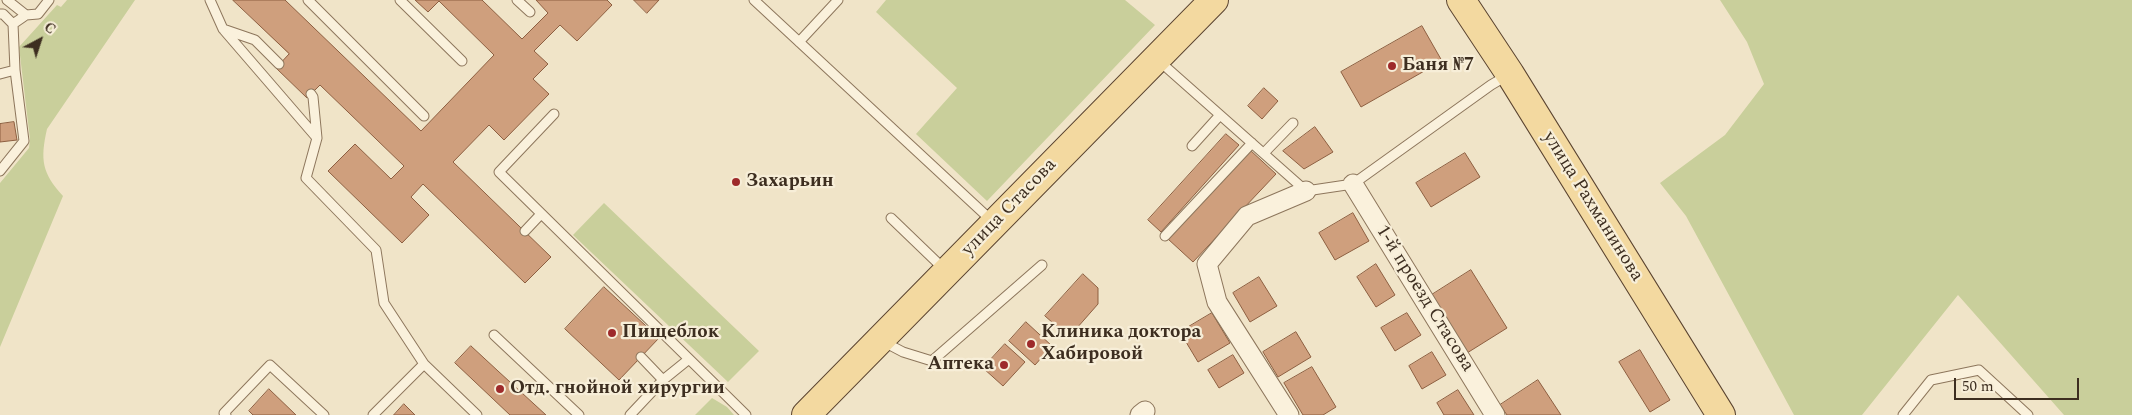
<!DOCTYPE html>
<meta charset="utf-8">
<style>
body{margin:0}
#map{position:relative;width:2132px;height:415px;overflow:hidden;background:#f0e4c8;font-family:Spectral,serif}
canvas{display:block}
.north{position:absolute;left:15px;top:15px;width:50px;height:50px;-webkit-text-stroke:4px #f7eed8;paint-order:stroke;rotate:40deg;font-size:14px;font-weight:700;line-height:20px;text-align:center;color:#3d2e20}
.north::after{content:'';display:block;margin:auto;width:18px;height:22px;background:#3d2e20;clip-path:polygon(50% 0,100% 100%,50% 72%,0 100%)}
.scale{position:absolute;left:1954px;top:378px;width:125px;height:22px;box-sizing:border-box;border:2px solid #3d2e20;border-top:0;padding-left:6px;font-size:15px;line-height:18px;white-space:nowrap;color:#3d2e20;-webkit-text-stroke:4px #f7eed8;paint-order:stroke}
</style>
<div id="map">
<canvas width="2132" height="415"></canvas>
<div class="north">С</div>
<div class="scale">50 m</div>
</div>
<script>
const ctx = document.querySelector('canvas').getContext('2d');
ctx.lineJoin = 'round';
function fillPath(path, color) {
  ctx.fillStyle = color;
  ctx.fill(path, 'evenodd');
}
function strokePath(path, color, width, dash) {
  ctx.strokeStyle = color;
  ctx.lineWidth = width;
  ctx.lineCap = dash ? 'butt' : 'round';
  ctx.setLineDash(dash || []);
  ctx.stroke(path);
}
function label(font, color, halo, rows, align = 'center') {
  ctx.font = font + ' Spectral,serif';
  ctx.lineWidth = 4.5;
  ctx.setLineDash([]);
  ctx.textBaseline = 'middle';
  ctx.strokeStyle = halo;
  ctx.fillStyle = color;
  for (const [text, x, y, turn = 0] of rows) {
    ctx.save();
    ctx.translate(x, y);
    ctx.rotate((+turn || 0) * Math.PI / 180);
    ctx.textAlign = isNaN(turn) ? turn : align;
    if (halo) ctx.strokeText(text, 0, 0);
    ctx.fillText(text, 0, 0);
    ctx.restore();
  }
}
fillPath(new Path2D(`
 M67 0H135L47 129C40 160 42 173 63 196L0 347V183L29 148 30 139 19 47 57 5 61 7Z
 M886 0H1125L1155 25 987 201 916 134 957 88 876 12Z
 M1720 0H2132V415H2064L1958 295 1862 415H1794L1686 216 1660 183 1725 135 1764 84 1747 42Z
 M604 203 759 351 728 382 573 235Z
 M712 398 727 407 734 415H695Z`), '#c9cf9b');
const building = new Path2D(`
 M233 0H285L421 131 494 55 439 1 428 12 415 0H482L522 39 548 13 536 0H607L612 5 577 41 560 25 534 51 548 64 533 79 549 94 504 140 489 125 453 162 551 257 525 283 423 184 411 197 429 215 402 243 328 171 355 144 391 179 404 166 320 85 307 98 276 68 289 54Z
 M634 0H659L647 13Z
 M1422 26 1442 61 1361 107 1341 72Z
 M1264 88 1278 101 1262 119 1248 106Z
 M14 122 17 140 0 142V124Z
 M1315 127 1333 152 1304 169 1283 151Z
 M1226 134 1239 145 1161 232 1148 220Z
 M1250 150 1276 174 1193 262 1168 239Z
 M1465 153 1480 177 1431 207 1416 183Z
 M1353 213 1369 241 1335 260 1319 233Z
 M1376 264 1395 295 1376 307 1357 277Z
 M1471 270 1507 328 1467 353 1430 296Z
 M1083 274 1098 288V304L1069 337 1045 316Z
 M1259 277 1277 306 1250 322 1233 293Z
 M604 287 659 338 619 380 565 329Z
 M1212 313 1230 343 1198 362 1180 332Z
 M1407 313 1421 335 1395 351 1381 328Z
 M1026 322 1052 346 1035 365 1009 341Z
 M1296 332 1311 357 1278 377 1263 352Z
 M1005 344 1025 362 1003 386 983 368Z
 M471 346 498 371 546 415H510L455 363Z
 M1640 350 1670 400 1650 412 1619 362Z
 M1432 352 1446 375 1422 389 1409 366Z
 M1233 355 1244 373 1219 388 1208 370Z
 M1312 367 1336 407 1323 415H1303L1284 383Z
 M1538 380 1561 415H1507L1500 405Z
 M269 389 296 415H253L249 411Z
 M1458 390 1474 415H1444L1437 403Z
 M404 404 415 415H394Z`);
fillPath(building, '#cf9f7d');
strokePath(building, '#8d5f41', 1);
const service = new Path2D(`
 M7 0 26 15
 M210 0 223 29 317 138 306 178 376 250 384 303 424 364 477 415
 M308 0 424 116
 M400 0 462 61
 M517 0 530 12
 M754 0 992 221
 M0 14H3L13 24
 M223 29 255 40 279 64
 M799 42 838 0
 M1158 60 1306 191 1353 184 1491 85 1508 75
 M0 74 15 70
 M311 94 313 97 317 138
 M554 114 499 172 746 415
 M1192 146 1220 115
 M1264 153 1293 123
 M0 171 24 141 15 70 13 24 26 15 38 14 49 0
 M891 218 945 270
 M525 231 541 214
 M1165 236 1252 143
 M494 335 579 415
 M884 342 903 352 932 361 1042 265
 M641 357 663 380
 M226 415 224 413 270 365 324 415
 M373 415 424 364
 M630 415 663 380 689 359
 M1903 415 1931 380 1979 370 2028 415`);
const minor = new Path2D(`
 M1353 184 1495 415
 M1140 415 1145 411
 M1289 415 1217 302 1207 264 1247 216 1306 191`);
const primary = new Path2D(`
 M1461 0 1510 74 1721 415
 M806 415 1214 0`);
strokePath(service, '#8d765c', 11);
strokePath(minor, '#8d765c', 21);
strokePath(primary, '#5b4430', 30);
strokePath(service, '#faf1dc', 9);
strokePath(minor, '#faf1dc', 19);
strokePath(primary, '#f3d9a0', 28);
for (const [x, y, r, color] of [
 [1392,66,5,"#9e2a2b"],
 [736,182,5,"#9e2a2b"],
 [612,333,5,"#9e2a2b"],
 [1031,344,5,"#9e2a2b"],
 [1004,365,5,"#9e2a2b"],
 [500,389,5,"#9e2a2b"]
]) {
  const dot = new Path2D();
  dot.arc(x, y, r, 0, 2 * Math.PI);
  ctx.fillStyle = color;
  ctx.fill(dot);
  strokePath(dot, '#f7eed8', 2);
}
label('bold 19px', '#3d2e20', '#f7eed8', [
 ["Баня №7",1402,66],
 ["Захарьин",746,182],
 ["Пищеблок",622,333],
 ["Клиника доктора",1041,333],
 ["Хабировой",1041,355],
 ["Аптека",994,365,"right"],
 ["Отд. гнойной хирургии",510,389]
], 'left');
label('19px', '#3d2e20', '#f7eed8', [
 ["улица Рахманинова",1592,207,58],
 ["улица Стасова",1010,208,-46],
 ["1-й проезд Стасова",1424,299,58]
]);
</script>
